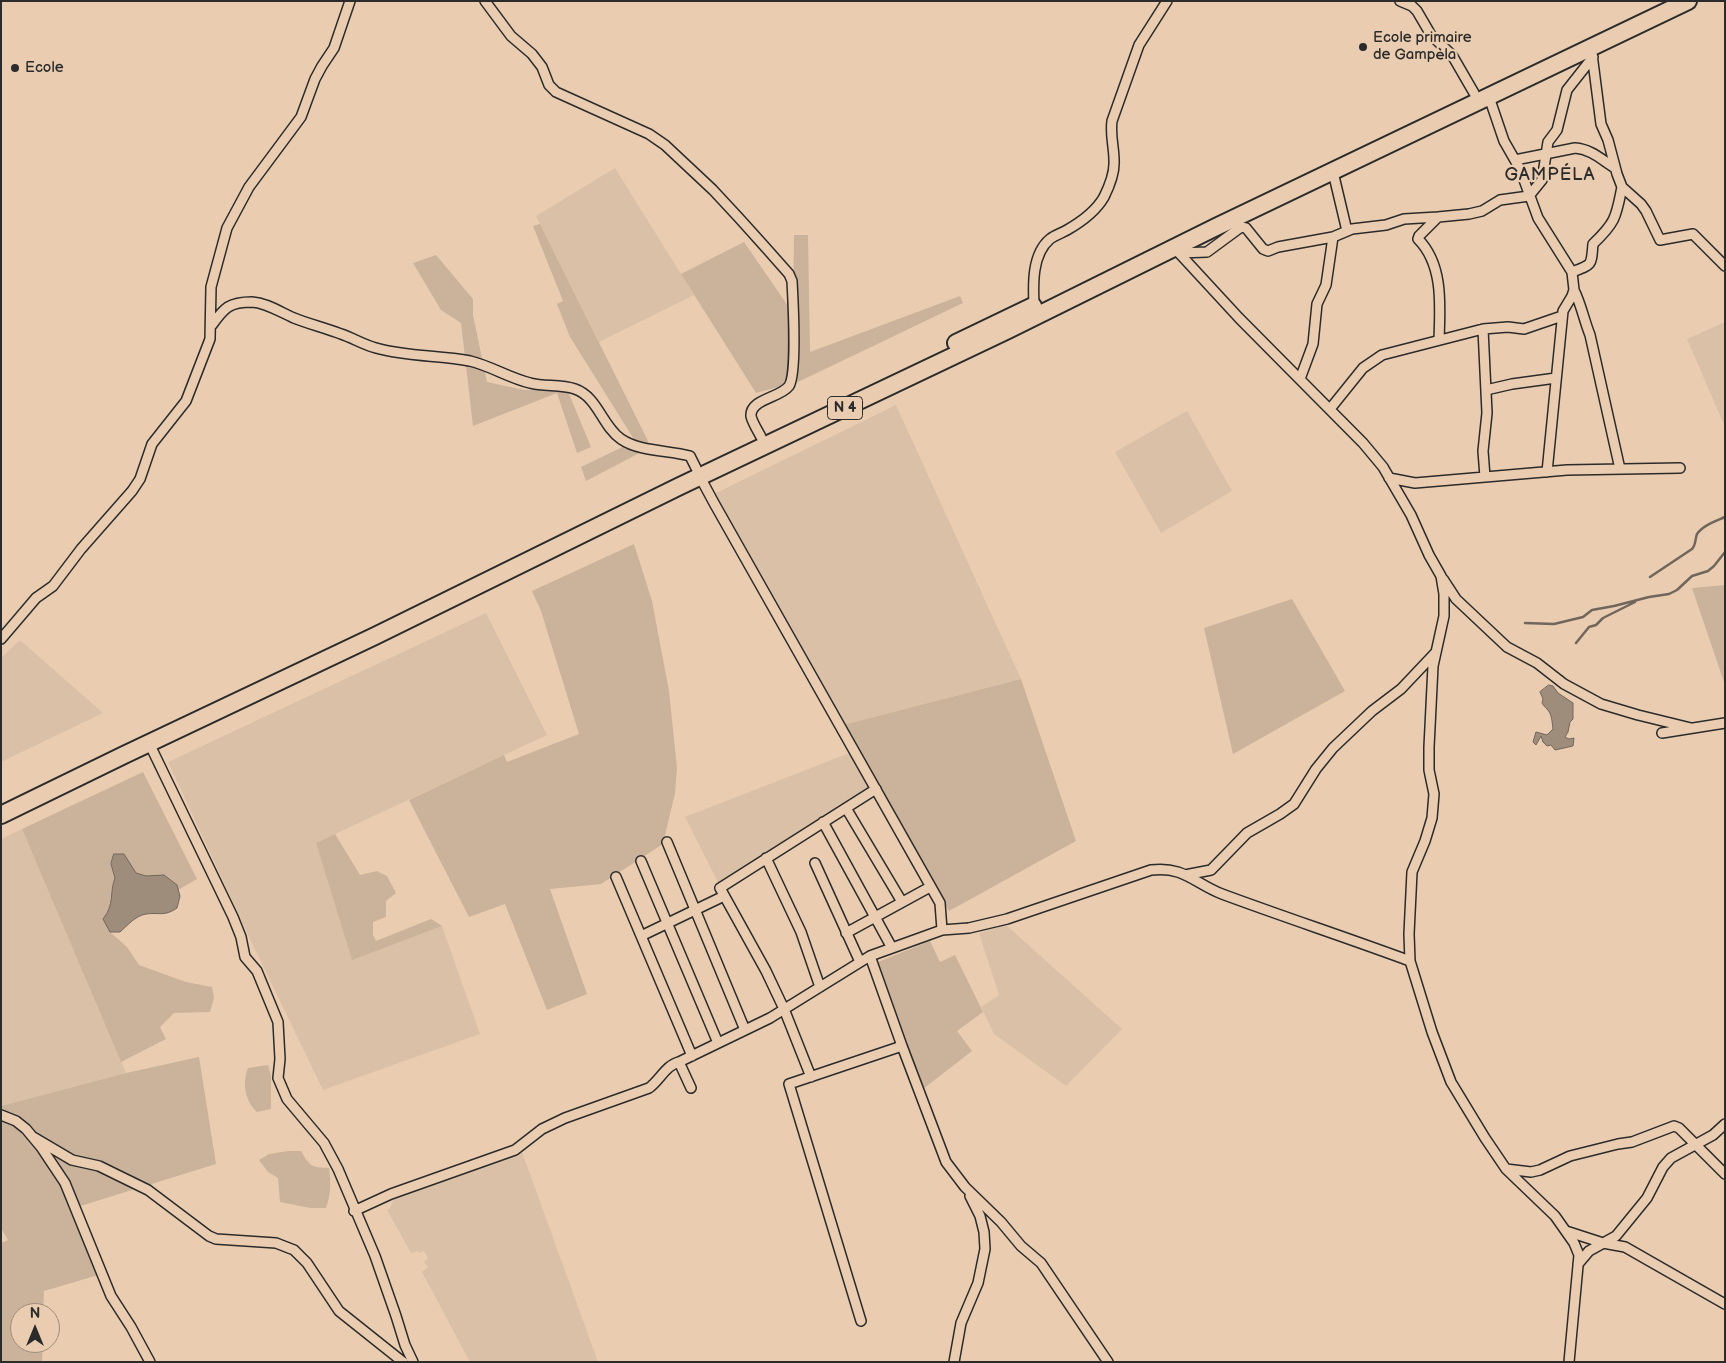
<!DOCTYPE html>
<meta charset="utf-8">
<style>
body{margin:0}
#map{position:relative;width:1726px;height:1363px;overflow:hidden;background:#eacdb1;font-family:"Balsamiq Sans",sans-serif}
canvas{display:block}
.frame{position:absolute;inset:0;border:2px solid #2b2b2b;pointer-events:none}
.north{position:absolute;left:10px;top:1303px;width:50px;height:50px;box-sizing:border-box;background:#eacdb1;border:1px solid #9e8c7b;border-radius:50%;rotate:0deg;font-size:14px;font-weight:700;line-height:20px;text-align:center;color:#2b2b2b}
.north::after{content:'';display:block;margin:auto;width:18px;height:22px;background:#2b2b2b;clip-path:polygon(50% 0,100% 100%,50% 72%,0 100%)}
</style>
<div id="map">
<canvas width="1726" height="1363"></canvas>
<div class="frame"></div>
<div class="north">N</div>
</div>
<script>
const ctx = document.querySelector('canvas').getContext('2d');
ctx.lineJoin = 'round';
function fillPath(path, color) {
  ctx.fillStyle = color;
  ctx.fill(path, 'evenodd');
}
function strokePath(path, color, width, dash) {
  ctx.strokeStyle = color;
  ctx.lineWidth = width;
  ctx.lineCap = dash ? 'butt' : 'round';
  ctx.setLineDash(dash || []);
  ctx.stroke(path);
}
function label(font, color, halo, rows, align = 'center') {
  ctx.font = font + ' "Balsamiq Sans",sans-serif';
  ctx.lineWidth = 4.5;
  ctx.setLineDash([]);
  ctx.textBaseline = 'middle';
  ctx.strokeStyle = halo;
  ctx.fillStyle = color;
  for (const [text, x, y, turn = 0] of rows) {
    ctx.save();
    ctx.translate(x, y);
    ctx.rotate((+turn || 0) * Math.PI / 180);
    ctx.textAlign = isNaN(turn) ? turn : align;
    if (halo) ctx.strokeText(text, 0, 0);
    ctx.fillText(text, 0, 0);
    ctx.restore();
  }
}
fillPath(new Path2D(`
 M615 168 694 295 599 342 536 216Z
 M1725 322V427L1687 339Z
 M896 405 1021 679 843 725 714 494Z
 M1187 411 1232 491 1161 533 1115 452Z
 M486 613 547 735 316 843 352 959 442 926 480 1034 323 1090 250 939 168 762Z
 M20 640 103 713 1 762V658Z
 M852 752 872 788 719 884 685 817Z
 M22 829 126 1073 1 1106V839Z
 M1006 925 1122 1029 1066 1086 994 1034 981 1007 999 995 979 933Z
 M522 1152 598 1362H470L422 1272 428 1267 424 1262 428 1258 424 1251 420 1253 418 1251 411 1253 387 1210 390 1208 395 1196Z`), '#dac0a6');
fillPath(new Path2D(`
 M540 224 651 447 586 481 581 467 635 441 570 337 557 304 563 301 533 226Z
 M794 235H808L810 352 960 296 963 303 800 381 756 393 681 274 744 242 793 313Z
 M436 255 473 299V315L487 382 524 390 567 389 591 447 577 453 557 393 473 426 461 323 441 310 413 263Z
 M634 544 652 601 669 691 677 768 675 793 663 844 601 884 550 889 587 994 547 1010 505 904 469 917 409 800 504 755 507 762 579 734 541 611 532 591Z
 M1725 585V685L1692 588Z
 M1292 599 1345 691 1233 754 1204 628Z
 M1021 679 1076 841 949 911 843 725Z
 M143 772 197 879 178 890 177 885 164 876H146L135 873 124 854 111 864 115 878C109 893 110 916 110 932L127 947 139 965 186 982 212 987 214 998 210 1012 174 1013 160 1027 166 1039 121 1062 22 829Z
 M335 834 360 875 377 871 387 876 396 893 386 901V917L373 922V935L376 941 431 919 442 926 352 960 316 843Z
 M930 941 940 962 955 955 983 1012 957 1031 972 1051 923 1089 878 962Z
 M199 1057 216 1164 74 1208 102 1274 44 1291 43 1313H20V1343H43L42 1362H1V1243L8 1240 1 1228V1106L126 1073Z
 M268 1065 271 1076V1109L257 1112C245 1101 242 1083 248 1068Z
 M288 1151H301C310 1167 311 1167 329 1168 331 1183 331 1194 326 1208H310L280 1202 278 1178 268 1172 259 1160 269 1154Z`), '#cbb29b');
const water = new Path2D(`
 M1549 685 1553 686 1558 693 1573 703V719L1570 722 1568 732 1565 737 1569 739 1574 738 1573 746 1555 750 1551 745 1547 746 1543 742 1541 736 1536 745 1533 742 1536 732 1547 735 1553 729C1552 722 1552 714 1547 709 1545 707 1543 705 1542 703L1543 699 1540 692Z
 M114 854H124L136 873 146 876 164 875 177 885 180 896 177 908C164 917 160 912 146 914 135 916 128 925 120 932H110L103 919C115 904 109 894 115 878L111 864Z`);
fillPath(water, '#9f8d7c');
strokePath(water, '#71665c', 1);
strokePath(new Path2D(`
 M1650 577 1692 549C1696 545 1695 539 1697 534 1703 525 1716 521 1725 517
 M1525 623 1554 624 1583 617 1592 610 1614 606 1649 597 1669 594 1677 590 1692 576 1708 571 1714 566 1725 552
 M1576 643 1589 627 1596 625 1603 618 1635 602`), '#71665c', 2.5);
const street = new Path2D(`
 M485 1 511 36 532 54 542 67 549 85 556 92 649 134 665 145 713 190 739 218 766 248 789 274 792 281C793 299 797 374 789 386 780 398 750 399 751 416 752 422 758 431 761 437
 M1400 1 1412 6 1417 11 1431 35 1452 55 1474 93
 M1592 54 1601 124 1608 140 1617 174 1622 187 1641 204 1646 211 1660 240 1693 234 1725 266
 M1489 97 1504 141 1520 169 1538 218 1572 272 1574 290 1572 296 1563 311 1547 472
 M1515 160 1575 148C1591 149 1602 160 1615 168
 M1333 172 1347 231
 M1173 249 1179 253 1239 318 1363 443 1383 467 1411 515 1429 555 1441 576 1444 594V616L1433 666 1429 747V770L1434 794 1432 818 1425 841 1412 872 1409 934 1410 961 1432 1032 1451 1082 1485 1138 1506 1169 1555 1216 1574 1243 1579 1255 1569 1362
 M1179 253 1207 252 1241 227 1246 228 1263 249 1268 251 1278 247 1333 237 1352 229 1386 225 1404 219 1438 217
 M1572 272C1593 264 1591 266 1593 244 1616 222 1616 217 1622 187
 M1574 290C1581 304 1584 320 1590 335L1620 469
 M1034 305C1033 284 1032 254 1050 239 1055 235 1062 233 1067 230 1081 222 1096 211 1104 197 1110 185 1115 173 1114 160 1114 147 1110 135 1112 121L1139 45 1167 1
 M212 325C224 308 229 302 252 302 267 303 280 312 294 318 309 324 325 328 341 334 353 338 364 345 376 348 408 357 439 355 470 361 491 366 509 378 530 383 545 387 560 384 575 389 598 397 602 426 621 439 640 452 668 450 690 456L696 468
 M1483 329 1487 413 1483 451 1485 477
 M1439 340C1440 307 1444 265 1418 239L1419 236 1438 217 1469 214 1482 211 1500 200 1529 196 1542 180 1548 142 1557 130 1567 90 1593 57
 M1300 379 1313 344 1317 304 1326 285 1333 237
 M1486 390 1512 384 1556 378
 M1330 409 1363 368 1382 355 1483 329 1508 327 1524 329 1562 316
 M700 477 714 503 940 903 942 930
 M1389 478 1415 483 1567 470 1680 468
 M1443 579 1456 599 1507 647 1537 663 1564 684 1601 704 1638 715 1691 728
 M1 639 36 598 53 586 81 549 132 491 140 479 152 444 186 401 210 339 211 287 227 228 249 187 301 117 315 79 322 66 334 48 350 1
 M1662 733 1725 723
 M149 743 233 917 241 937 245 957 257 971 278 1022 280 1059 278 1078 287 1099 324 1143 338 1169 375 1256 396 1316 405 1345 413 1362
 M846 808 902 902
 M823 822 892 948
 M667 842 745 1030
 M766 858 801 932 820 987
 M641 861 718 1043
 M815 863 860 962
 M1185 875 1211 870 1247 833 1280 814 1294 804 1316 769 1333 748 1372 711 1401 689 1436 652
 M616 877 692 1056
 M846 933 930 887
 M641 936 724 896
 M902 1046 946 1162 965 1187 1001 1222 1021 1246 1041 1263 1108 1362
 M811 1077 784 1009 766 971 720 888 876 789
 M691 1088 679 1062 770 1018 870 956 942 930 969 928 1007 919 1151 870C1184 866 1194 883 1222 894 1284 917 1348 938 1410 961
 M1 1115 16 1121 26 1129 41 1147 65 1183 111 1296 131 1327 150 1362
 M33 1137 72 1160 99 1166 148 1190 209 1236 216 1239 276 1243 294 1250 307 1263 339 1311 403 1362
 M1506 1169 1531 1172 1540 1170 1570 1156 1618 1144 1632 1142 1674 1126 1679 1128 1725 1174
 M354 1211 391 1194 515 1150 542 1129 565 1118 649 1088C660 1080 666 1065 679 1062
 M1566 1231 1603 1243 1625 1247 1725 1304
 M1578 1264 1589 1251 1616 1236 1647 1198 1663 1167 1671 1158 1713 1135 1725 1124
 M861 1321 789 1084 902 1046 870 956
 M954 1362 961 1323 978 1283 985 1249 984 1232 980 1216 970 1196`);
const highway = new Path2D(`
 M956 343 1033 306
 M1 815 124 755 375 636 680 486 1008 330 1216 227 1688 1`);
strokePath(street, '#2b2b2b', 12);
strokePath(highway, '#2b2b2b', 20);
strokePath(street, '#eacdb1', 9);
strokePath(highway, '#eacdb1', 16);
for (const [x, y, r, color] of [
 [1363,47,5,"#2b2b2b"],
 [15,68,5,"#2b2b2b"]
]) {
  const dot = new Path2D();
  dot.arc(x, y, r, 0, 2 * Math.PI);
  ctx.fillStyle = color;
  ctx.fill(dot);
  strokePath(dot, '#eacdb1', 2);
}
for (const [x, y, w] of [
 [845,408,35]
]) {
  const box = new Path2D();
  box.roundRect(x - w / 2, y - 11.5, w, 23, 4);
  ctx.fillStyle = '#eacdb1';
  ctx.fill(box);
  strokePath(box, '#2b2b2b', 1);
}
label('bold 14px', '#2b2b2b', null, [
 ["N 4",845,408]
]);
label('15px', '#2b2b2b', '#eacdb1', [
 ["Ecole primaire",1373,38],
 ["de Gampèla",1373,55],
 ["Ecole",25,68]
], 'left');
ctx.letterSpacing = '1px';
label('18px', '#2b2b2b', '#eacdb1', [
 ["GAMPÉLA",1550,175]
]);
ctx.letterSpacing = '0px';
</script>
